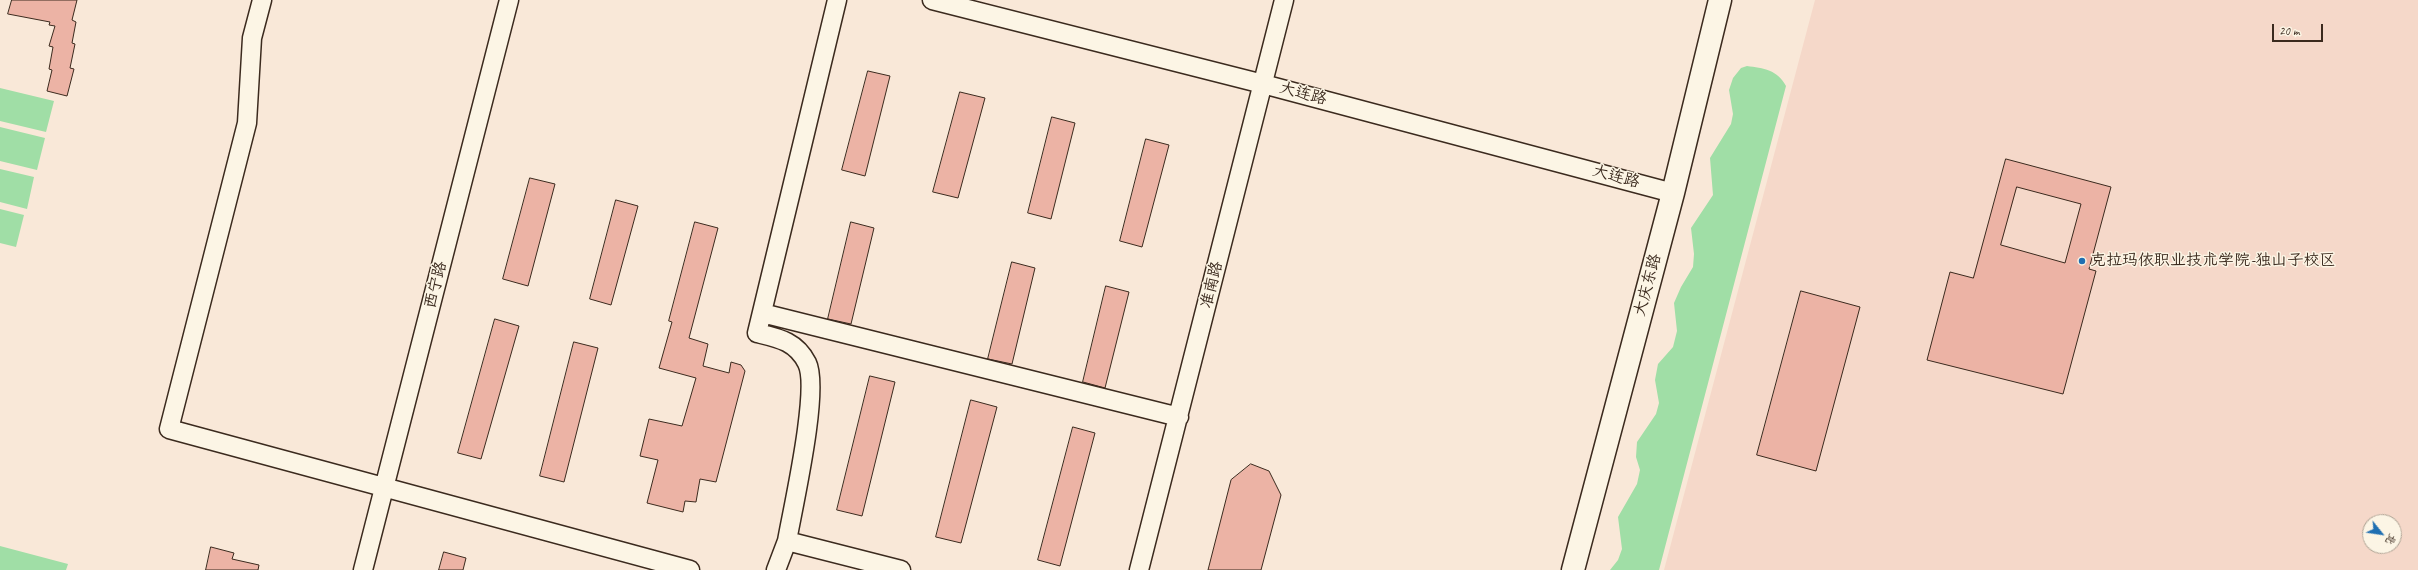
<!DOCTYPE html>
<meta charset="utf-8">
<style>
body{margin:0}
#map{position:relative;width:2418px;height:570px;overflow:hidden;background:#f9e8d8;font-family:Caveat,"LXGW WenKai TC",sans-serif}
canvas{display:block}
.north{position:absolute;left:2362px;top:514px;width:40px;height:40px;box-sizing:border-box;background:#fcf5e5;border:1px solid #afa495;border-radius:50%;rotate:120deg;font-size:11px;font-weight:700;line-height:16px;text-align:center;color:#3b2a1e}
.north::after{content:'';display:block;margin:auto;width:14px;height:18px;background:#1f6fb2;clip-path:polygon(50% 0,100% 100%,50% 72%,0 100%)}
.scale{position:absolute;left:2272px;top:24px;width:51px;height:18px;box-sizing:border-box;border:2px solid #3b2a1e;border-top:0;padding-left:5px;font-size:12px;line-height:14px;white-space:nowrap;color:#3b2a1e;-webkit-text-stroke:3px #fcf5e5;paint-order:stroke}
</style>
<div id="map">
<canvas width="2418" height="570"></canvas>
<div class="north">北</div>
<div class="scale">20 m</div>
</div>
<script>
const ctx = document.querySelector('canvas').getContext('2d');
ctx.lineJoin = 'round';
function fillPath(path, color) {
  ctx.fillStyle = color;
  ctx.fill(path, 'evenodd');
}
function strokePath(path, color, width, dash) {
  ctx.strokeStyle = color;
  ctx.lineWidth = width;
  ctx.lineCap = dash ? 'butt' : 'round';
  ctx.setLineDash(dash || []);
  ctx.stroke(path);
}
function label(font, color, halo, rows, align = 'center') {
  ctx.font = font + ' Caveat,"LXGW WenKai TC",sans-serif';
  ctx.lineWidth = 3;
  ctx.setLineDash([]);
  ctx.textBaseline = 'middle';
  ctx.strokeStyle = halo;
  ctx.fillStyle = color;
  for (const [text, x, y, turn = 0] of rows) {
    ctx.save();
    ctx.translate(x, y);
    ctx.rotate((+turn || 0) * Math.PI / 180);
    ctx.textAlign = isNaN(turn) ? turn : align;
    if (halo) ctx.strokeText(text, 0, 0);
    ctx.fillText(text, 0, 0);
    ctx.restore();
  }
}
fillPath(new Path2D(`
 M1815 0H2418V570H1664ZM2370 522H2394V546H2370Z`), '#f5d8c9');
fillPath(new Path2D(`
 M1747 66C1763 68 1778 70 1786 86L1659 570H1610L1618 560 1622 549 1618 517 1637 484 1640 470 1636 457 1637 442 1656 414 1659 403 1655 380 1658 364 1673 347 1677 331 1674 303 1681 287 1693 267 1694 254 1691 228 1713 195 1710 158 1731 124 1733 114 1729 90 1733 78 1741 68Z
 M0 88 54 101 46 132 0 121Z
 M0 127 45 138 37 170 0 161Z
 M0 169 34 177 27 209 0 202Z
 M0 209 24 215 16 247 0 243Z
 M0 546 68 564 66 570H0Z`), '#a0dea6');
const building = new Path2D(`
 M12 0H77L72 20 76 22 72 43 75 44 70 68 74 69 67 96 47 91 52 70 49 69 53 47 49 46 55 26 49 25 50 22 8 14Z
 M868 71 890 76 865 176 842 170Z
 M960 92 985 98 958 198 933 192Z
 M1052 117 1075 123 1051 219 1028 213Z
 M1146 139 1169 145 1142 247 1120 241Z
 M2006 159 2111 187 2089 269 2096 271 2063 394 1927 360 1950 272 1973 278ZM2017 187 2081 204 2065 263 2001 245Z
 M530 178 555 184 528 286 503 279Z
 M616 200 638 206 611 305 590 299Z
 M695 222 718 228 689 338 708 344 703 366 729 373 731 362 741 365 745 371 716 482 700 479 696 502 685 501 683 512 647 503 658 460 640 456 649 419 682 426 696 378 659 368 672 322 669 321Z
 M851 222 874 228 851 324 828 319Z
 M1012 262 1035 268 1012 364 988 359Z
 M1106 286 1129 292 1105 388 1083 382Z
 M1801 291 1860 307 1816 471 1757 455Z
 M495 319 519 326 481 459 458 453Z
 M574 342 598 348 564 482 540 476Z
 M870 376 895 382 862 516 837 510Z
 M971 400 997 407 961 543 936 537Z
 M1073 427 1095 433 1060 566 1038 560Z
 M1251 464 1269 471 1281 495 1261 570H1208L1231 480Z
 M211 547 234 553 232 559 259 565 258 570H206Z
 M444 552 466 558 463 570H439Z`);
fillPath(building, '#ecb3a5');
strokePath(building, '#3b2a1e', 1);
const minor = new Path2D(`
 M262 0 252 38 247 123 169 429 690 570
 M932 0 1263 84 1673 193
 M762 313 1179 417
 M787 541C793 507 820 389 807 363 796 341 778 338 757 333L837 0
 M363 570 509 0
 M776 570 787 541 901 570
 M1139 570 1284 0`);
const major = new Path2D(`
 M1573 570 1673 193 1720 0`);
strokePath(minor, '#3b2a1e', 21);
strokePath(major, '#3b2a1e', 25);
strokePath(minor, '#fcf5e5', 18);
strokePath(major, '#fcf5e5', 22);
for (const [x, y, r, color] of [
 [2082,261,4,"#1f6fb2"]
]) {
  const dot = new Path2D();
  dot.arc(x, y, r, 0, 2 * Math.PI);
  ctx.fillStyle = color;
  ctx.fill(dot);
  strokePath(dot, '#fcf5e5', 1.5);
}
label('16px', '#3b2a1e', '#fcf5e5', [
 ["大连路",1303,94,15],
 ["大连路",1616,177,15],
 ["西宁路",436,285,-76],
 ["准南路",1212,285,-76],
 ["大庆东路",1648,285,-75]
]);
label('16px', '#3b2a1e', '#fcf5e5', [
 ["克拉玛依职业技术学院-独山子校区",2090,261]
], 'left');
</script>
